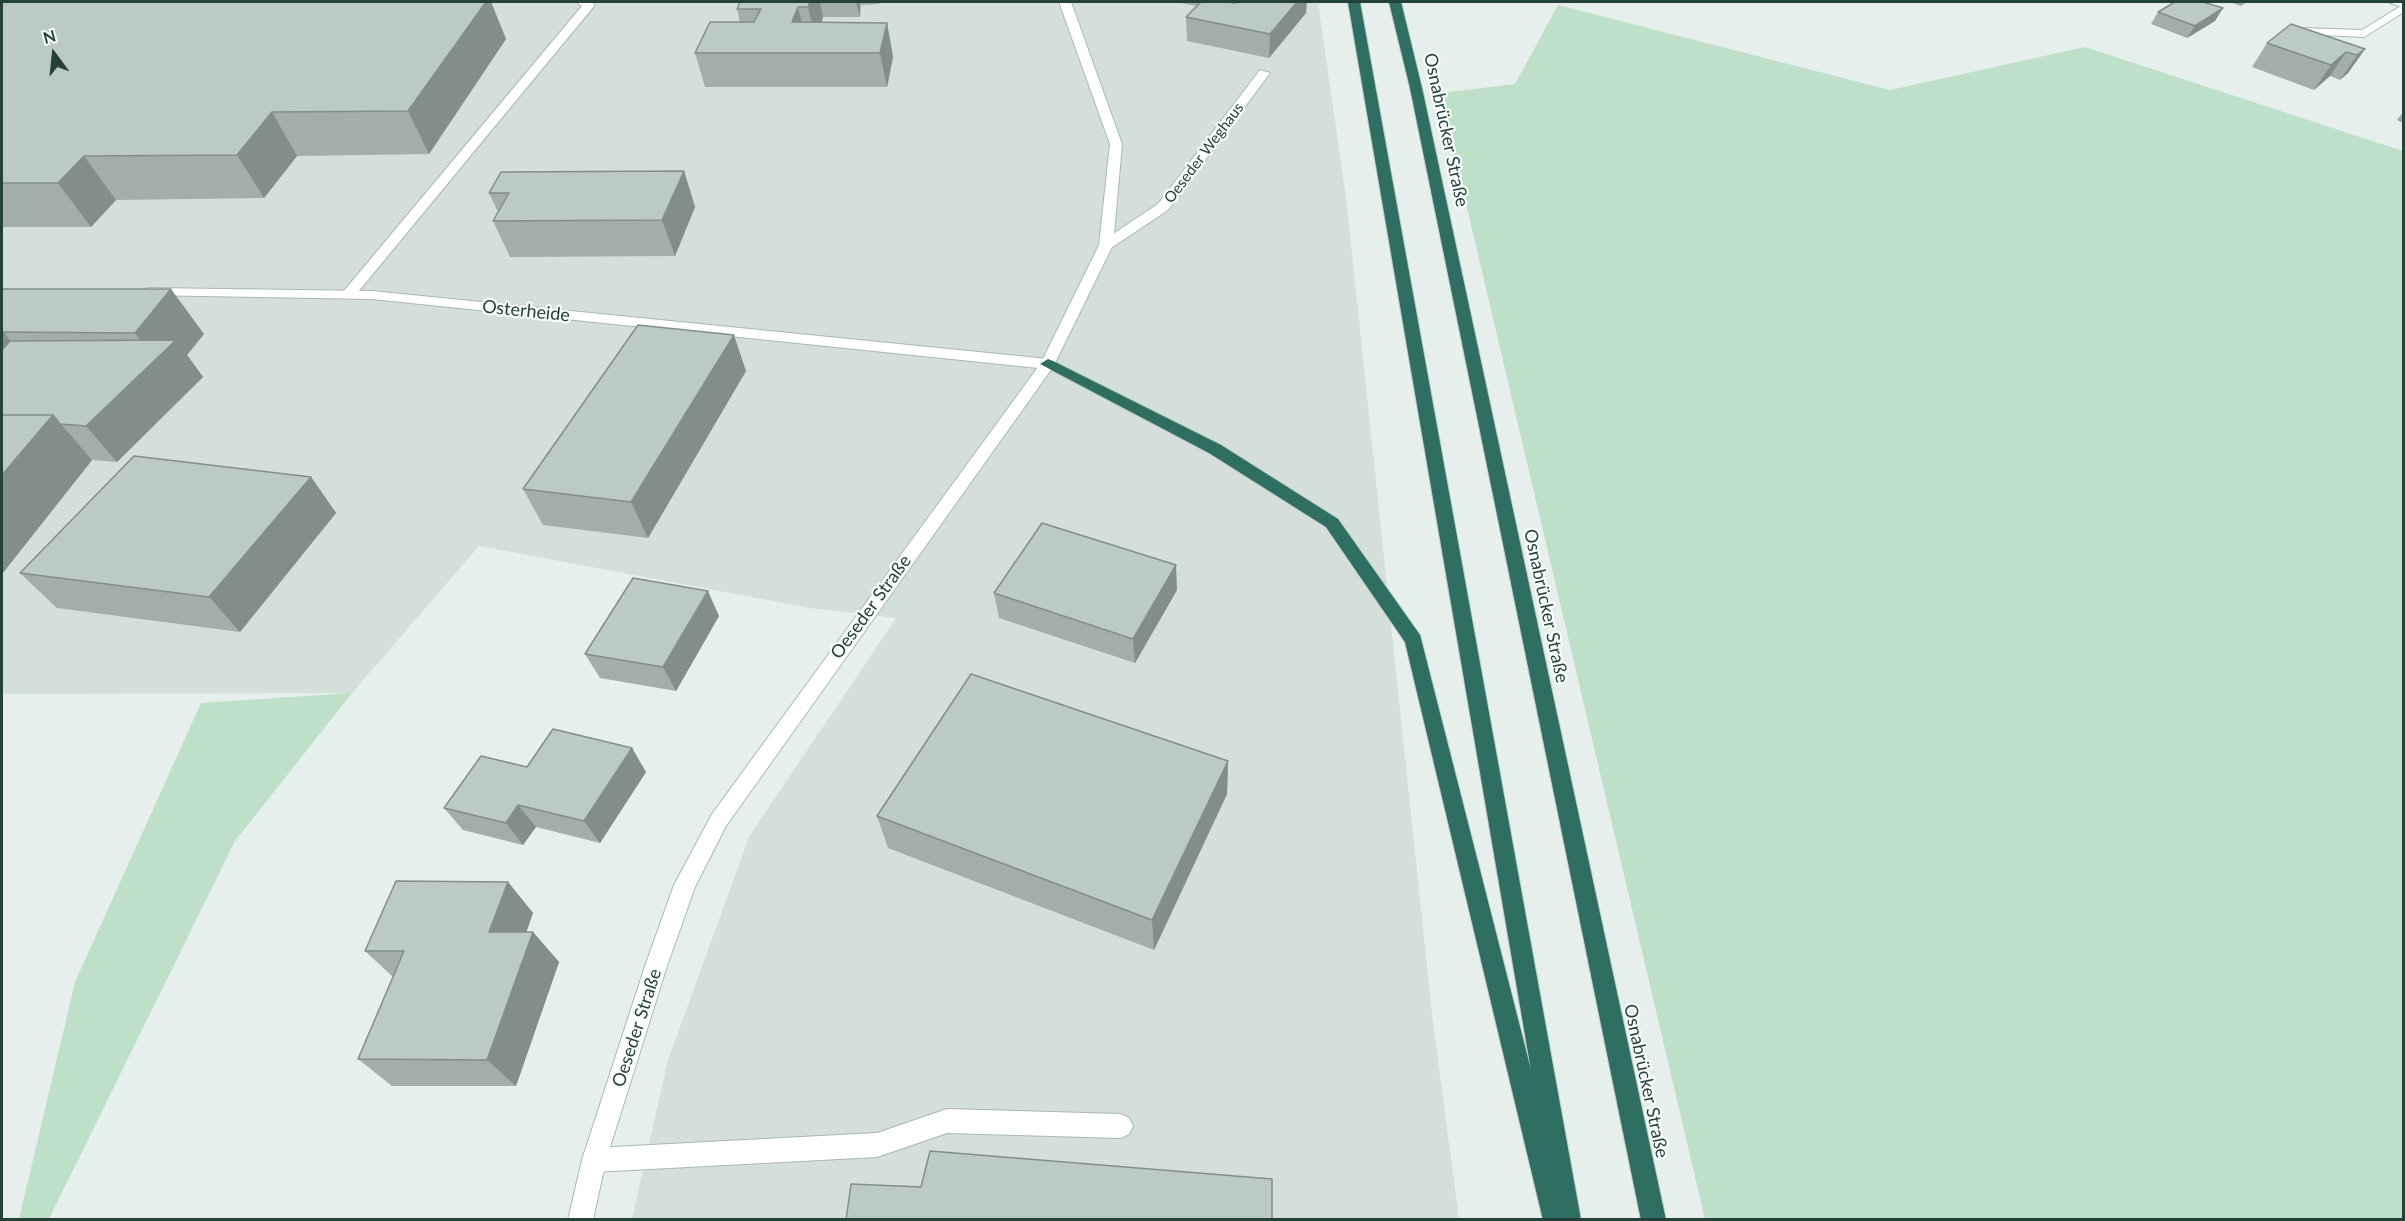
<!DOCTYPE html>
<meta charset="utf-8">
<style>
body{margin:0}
#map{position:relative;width:2405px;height:1221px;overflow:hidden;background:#e6efeb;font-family:Lato,sans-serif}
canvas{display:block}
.frame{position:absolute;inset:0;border:3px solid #24423a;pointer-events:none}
.north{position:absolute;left:24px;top:24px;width:60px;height:60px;-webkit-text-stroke:4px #f7fbf9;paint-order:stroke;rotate:345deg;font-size:16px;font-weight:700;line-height:24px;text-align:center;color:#24423a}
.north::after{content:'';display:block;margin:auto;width:21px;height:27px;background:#24423a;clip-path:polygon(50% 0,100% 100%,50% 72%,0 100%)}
</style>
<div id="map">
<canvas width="2405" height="1221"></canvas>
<div class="frame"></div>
<div class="north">N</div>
</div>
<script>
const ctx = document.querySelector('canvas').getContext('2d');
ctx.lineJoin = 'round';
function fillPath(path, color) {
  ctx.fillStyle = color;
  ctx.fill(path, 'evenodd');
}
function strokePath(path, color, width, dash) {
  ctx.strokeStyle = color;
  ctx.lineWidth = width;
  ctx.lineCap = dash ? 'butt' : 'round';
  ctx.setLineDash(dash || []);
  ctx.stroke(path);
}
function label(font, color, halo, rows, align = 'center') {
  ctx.font = font + ' Lato,sans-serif';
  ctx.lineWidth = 4.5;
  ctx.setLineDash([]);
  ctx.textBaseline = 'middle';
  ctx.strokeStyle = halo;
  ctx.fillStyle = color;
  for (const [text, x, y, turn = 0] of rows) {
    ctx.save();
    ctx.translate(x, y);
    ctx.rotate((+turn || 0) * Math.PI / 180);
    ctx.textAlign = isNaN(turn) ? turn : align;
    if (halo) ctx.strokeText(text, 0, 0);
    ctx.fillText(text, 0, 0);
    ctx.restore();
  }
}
fillPath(new Path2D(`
 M2 2H1318L1346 197 1432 1014 1459 1219H632L668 1060 749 837 896 618 810 608 479 546 352 693 2 694Z`), '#d4dfda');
fillPath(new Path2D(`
 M1558 5 1890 90 2085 47 2403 151V1219H1705L1440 93 1515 84Z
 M352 693 235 841 49 1219H19L75 982 201 703Z`), '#bfe0c8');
const lane = new Path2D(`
 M577 2H591L595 5 353 298H343L341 295 343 292 582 6Z
 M2404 4V12L2364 37 2301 34 2295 31 2301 28 2362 30Z
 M1260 70 1270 73 1168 210 1111 248H1101V242L1158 204Z
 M947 1109 1121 1114 1129 1118 1133 1126 1129 1134 1121 1138 947 1133 877 1157 594 1172 585 1169 582 1160 585 1151 594 1148 877 1133Z`);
const street = new Path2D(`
 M2388 2H2404V8Z
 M150 288 372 291 1048 359 1056 364 1048 369 372 299 145 295 143 292 145 289Z`);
const secondary = new Path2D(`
 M1059 2H1071L1122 144 1113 245 1053 367 726 826 695 887 667 966 606 1160 593 1220H568L582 1160 645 966 674 885 712 814 1041 363 1099 245 1110 144Z`);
const highway = new Path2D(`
 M1348 2H1360L1581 1220H1543L1405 642 1326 527 1209 453 1040 364 1048 359 1053 361 1221 445 1338 519 1420 635 1531 1070Z
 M1389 2H1401L1422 88 1666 1220H1641L1410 88Z`);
strokePath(lane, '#a8b8b2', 2);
strokePath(street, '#a8b8b2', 2);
strokePath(secondary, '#a4bbb3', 2);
strokePath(highway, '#c2cac8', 2);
fillPath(lane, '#fff');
fillPath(street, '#fff');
fillPath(secondary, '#fff');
fillPath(highway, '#2f6f62');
fillPath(new Path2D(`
 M2 2H491L506 39 429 154 297 156 264 198 116 200 91 227H2Z
 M740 2H880L879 4 861 5 860 17H823L822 22 887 23 893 57 887 87H705L695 53 740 22 737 9Z
 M1176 2H1228L1306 13 1269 58 1187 41 1186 17 1196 6Z
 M2229 2H2247L2241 6Z
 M2158 12 2215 21 2187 38 2151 24Z
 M2267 43 2365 49 2348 73 2340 80 2330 76 2314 90 2252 67Z
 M2403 112V123L2397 120Z
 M684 171 695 207 675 256 510 257 493 221 498 212 489 193Z
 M2 289 204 334 187 355 203 377 117 462 92 460 2 574Z
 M746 371 648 538 543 525 523 489Z
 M311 477 336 513 240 632 57 608 20 573Z
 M1177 590 1135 663 999 618 994 593Z
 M719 616 676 691 600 678 585 654Z
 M632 748 646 772 600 843 536 827 523 845 463 830 444 808 527 767Z
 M1228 761 1227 794 1154 950 888 848 877 816Z
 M508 882 533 913 526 932H533L559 962 516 1086H392L358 1059 393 977 365 951Z`), '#a1aea9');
fillPath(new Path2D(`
 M447 2H491L506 39 429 154 408 111Z
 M810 2H820L823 17 816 41 808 7Z
 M856 2H860V17Z
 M1297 2H1307L1306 13 1269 58 1270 34Z
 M798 7 806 41 792 22Z
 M2223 8 2215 21 2187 38 2195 26Z
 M887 23 893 57 887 87 880 53Z
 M2365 49 2348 73 2340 80 2357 55Z
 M2346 52 2330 76 2314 90 2331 65Z
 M272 112 297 156 264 198 237 155Z
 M84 156 116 200 91 227 58 183Z
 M684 171 695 207 675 256 662 220Z
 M171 289 204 334 187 355 203 377 117 462 86 426 155 360 135 333Z
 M3 332 42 377 2 422V333Z
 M734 335 746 371 648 538 631 502Z
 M53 415 92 460 2 574V475Z
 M311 477 336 513 240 632 209 597Z
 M1176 565 1177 590 1135 663 1133 639Z
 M708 591 719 616 676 691 663 667Z
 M632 748 646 772 600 843 584 821Z
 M1228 761 1227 794 1154 950 1152 920Z
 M518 805 536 827 523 845 506 823Z
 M508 882 533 913 516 962 489 932Z
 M533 932 559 962 516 1086 487 1060Z`), '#838d89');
const building = new Path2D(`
 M2 2H486L408 111 272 112 237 155 84 156 58 183H2Z
 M740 2H810L808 7H798L792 22 887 23 880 53H695L710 22H754L761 9H737Z
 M1201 2H1228L1235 3 1237 2H1297L1270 34 1186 17Z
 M2175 2H2203L2223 8 2195 26 2158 12Z
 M2291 24 2365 49 2357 55 2346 52 2331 65 2267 43Z
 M684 171 662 220 493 221 509 193H489L501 172Z
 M2 289H171L135 333 3 332 2 333Z
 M638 325 734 335 631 502 523 489Z
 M176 340 86 426 60 424 53 415H2V350L10 341Z
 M2 415H53L2 475Z
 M134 456 311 477 209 597 20 573Z
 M1042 523 1176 565 1133 639 994 593Z
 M633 578 708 591 663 667 585 654Z
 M971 674 1228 761 1152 920 877 816Z
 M553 729 632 748 584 821 518 805 506 823 444 808 481 756 527 767Z
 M396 881 508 882 489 932H533L487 1060 358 1059 404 951H365Z
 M930 1151 1272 1179V1220H846L851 1184 921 1187Z`);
fillPath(building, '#bbcac4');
strokePath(building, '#838d89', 1.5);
label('15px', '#24423a', '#f7fbf9', [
 ["Oeseder Weghaus",1204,153,-53]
]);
label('18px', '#24423a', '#f7fbf9', [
 ["Osnabrücker Straße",1446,130,78],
 ["Osterheide",526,311,6],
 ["Osnabrücker Straße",1546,606,78],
 ["Oeseder Straße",871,607,-54],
 ["Oeseder Straße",637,1028,-72],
 ["Osnabrücker Straße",1646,1081,78]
]);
</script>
